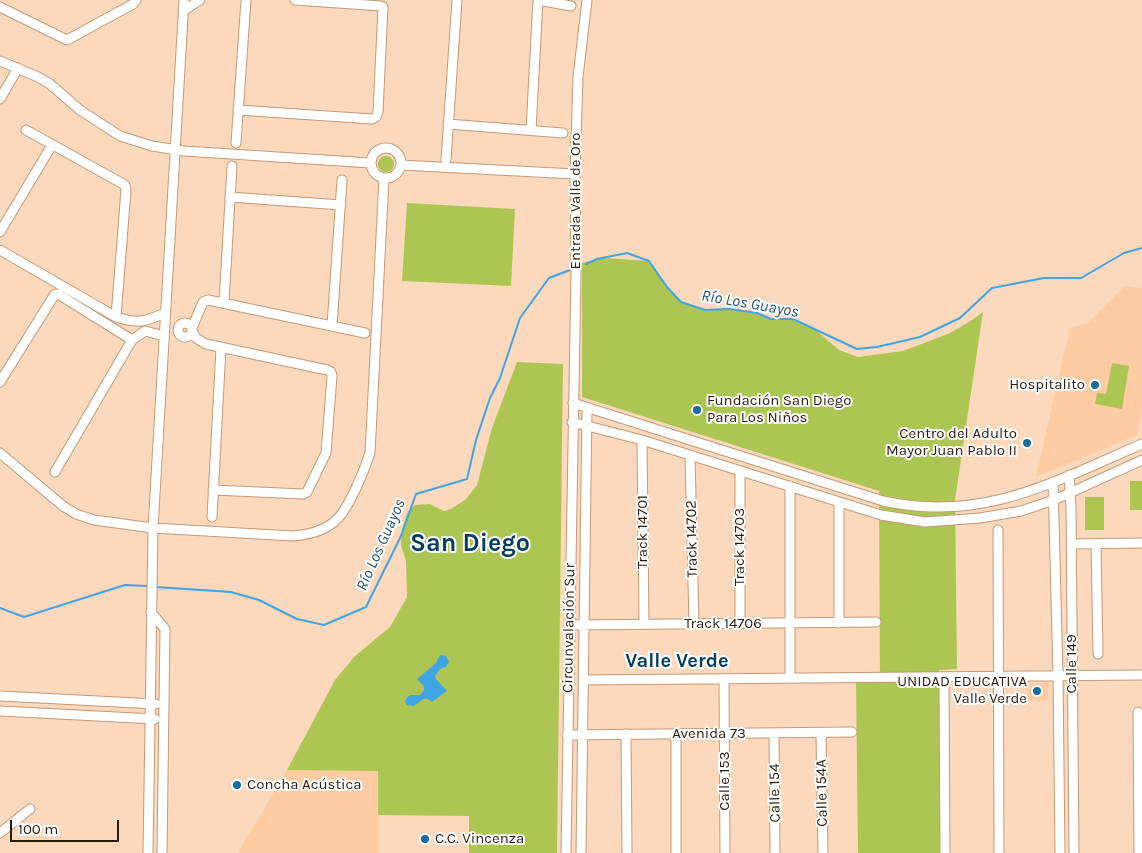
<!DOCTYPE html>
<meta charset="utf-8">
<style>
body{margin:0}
#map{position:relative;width:1142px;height:853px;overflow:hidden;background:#fcd8bc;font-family:Karla,sans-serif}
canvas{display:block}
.scale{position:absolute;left:10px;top:820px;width:109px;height:22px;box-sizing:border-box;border:2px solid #2b1b0d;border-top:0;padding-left:6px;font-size:15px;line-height:18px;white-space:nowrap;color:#2b1b0d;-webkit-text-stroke:4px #fff;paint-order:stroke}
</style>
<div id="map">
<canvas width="1142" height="853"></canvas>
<div class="scale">100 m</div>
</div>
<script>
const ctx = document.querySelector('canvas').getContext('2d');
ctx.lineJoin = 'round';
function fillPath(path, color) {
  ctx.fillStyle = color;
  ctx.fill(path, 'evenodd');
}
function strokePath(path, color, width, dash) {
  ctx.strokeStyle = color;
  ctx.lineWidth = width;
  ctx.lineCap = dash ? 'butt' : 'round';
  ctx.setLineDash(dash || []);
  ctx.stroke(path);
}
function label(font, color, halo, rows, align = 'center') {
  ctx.font = font + ' Karla,sans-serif';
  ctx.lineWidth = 4;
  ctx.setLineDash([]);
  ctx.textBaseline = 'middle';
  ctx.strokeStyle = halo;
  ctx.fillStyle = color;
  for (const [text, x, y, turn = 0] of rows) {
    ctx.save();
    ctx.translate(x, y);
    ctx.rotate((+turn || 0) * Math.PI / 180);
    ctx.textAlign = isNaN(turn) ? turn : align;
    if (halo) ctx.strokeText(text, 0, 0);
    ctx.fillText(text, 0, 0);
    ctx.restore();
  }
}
fillPath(new Path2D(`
 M1125 286 1142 288V408L1137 435 1036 477 1070 328 1088 323Z
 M1027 683H1048V700L1027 701Z
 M287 770 378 771V853H238Z`), '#fecba2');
fillPath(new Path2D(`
 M378 164a8 8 0 1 1 16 0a8 8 0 1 1-16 0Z
 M407 203 515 209 511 286 402 281Z
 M604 258 649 261 667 287 681 302 705 310 729 309 757 313 771 319H793L817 331 839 350 858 357 903 351 948 334 969 322 983 312 955 500 957 669 939 670 940 853H858L856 683 880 682 879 491 582 397V263Z
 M517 362 563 364 557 853H469V816L378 815V771L287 770 335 680 355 656 390 627 407 597 406 561 401 545 402 529 407 513 415 505 430 504 444 511 451 509 466 499 477 485 492 428Z
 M1112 363 1129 366 1122 409 1095 404 1097 393 1106 394Z
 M1130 481H1142V510H1130Z
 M1085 497H1104V530H1085Z`), '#adc653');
fillPath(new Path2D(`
 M440 655 446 656 449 662 446 667 440 669 435 676 436 679 447 691 432 702 428 699H423L414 706 407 705 405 701 407 697 410 695H420L424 690V686L417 679 436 663Z`), '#40a5e3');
strokePath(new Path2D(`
 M586 264 597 259 627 253 649 261 667 287 681 302 705 310 729 309 757 313 771 319H793L857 349 877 347 920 337 960 318 992 288 1044 278H1081L1124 253 1142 248
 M156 587 231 592 259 600 297 619 324 625 366 607 401 536 416 494 467 479 476 440 490 398 500 378 520 318 549 278 570 270
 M0 608 24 617 125 585 148 586`), '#40a5e3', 2);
const minor = new Path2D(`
 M538 0 571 6
 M0 7 67 40 133 4 136 0
 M183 11 200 0
 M0 61 38 77 50 84 80 110 120 136 152 146 184 151 371 163
 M0 99 18 68
 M238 110 372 119 376 117 378 112 383 7 381 6 295 0
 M448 124 563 133
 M26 130 125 185 126 190 116 317
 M531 130 538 0
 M236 143 246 0
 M371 163a15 15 0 1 1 30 0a15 15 0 1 1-30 0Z
 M446 160 457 0
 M401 165 575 174
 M230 197 341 205
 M0 232 52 145
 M0 250 116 317C139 324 144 322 165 313
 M224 302 232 166
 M178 330a7 7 0 1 1 14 0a7 7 0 1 1-14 0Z
 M332 326 342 180
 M192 328 203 302 208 300 365 333
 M192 331 196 338 206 344 327 370 331 372 332 376 326 453 307 492 303 494 213 490
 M0 382 55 294H58L132 340
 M573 403 883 501C983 523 1053 482 1142 444
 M572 422 642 440 881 515 925 522 980 518 1021 511 1054 500 1142 460
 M642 440 644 624
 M0 453 63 506 76 514 94 520 153 528 293 536C308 535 321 532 333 523 348 512 364 471 370 453L384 178
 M690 455 694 624
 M740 471V624
 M55 472 132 340 145 331 164 336
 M1069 475 1071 508 1074 853
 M1053 482 1058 676 1060 853
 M790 486V678
 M212 517 221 348
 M998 530 999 853
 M1072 544 1142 543
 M1096 544 1098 654
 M151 612 165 629 162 853
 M839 623V502
 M569 625 876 622
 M944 677 945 853
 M724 679 725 853
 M584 680 1142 675
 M0 696 156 704
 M0 711 155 719
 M1138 712 1139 853
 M774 733 775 853
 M821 733 823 853
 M626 734 627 853
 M676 734V853
 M567 735 852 732
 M0 833 30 809
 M148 853 153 528 184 0
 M566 853 576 271 575 174 578 77 587 0
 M581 853 587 408`);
strokePath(minor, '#c39977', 11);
strokePath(minor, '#fff', 9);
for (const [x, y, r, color] of [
 [1095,385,5,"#166c9c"],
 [697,410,5,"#166c9c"],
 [1027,443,5,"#166c9c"],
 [1037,691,5,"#166c9c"],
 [237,785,5,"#166c9c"],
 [425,839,5,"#166c9c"]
]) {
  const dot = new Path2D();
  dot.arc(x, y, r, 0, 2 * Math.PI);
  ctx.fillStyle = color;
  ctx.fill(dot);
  strokePath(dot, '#fff', 2);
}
label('15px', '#2b1b0d', '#fff', [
 ["Entrada Valle de Oro",576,201,-90],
 ["Track 14701",643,532,-90],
 ["Track 14702",692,539,-91],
 ["Track 14703",740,547,-90],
 ["Track 14706",723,624],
 ["Circunvalación Sur",569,628,-89],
 ["Calle 149",1072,664,-90],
 ["Avenida 73",709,734],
 ["Calle 153",725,781,-90],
 ["Calle 154",775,793,-91],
 ["Calle 154A",822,793,-91]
]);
label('15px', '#2b1b0d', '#fff', [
 ["Hospitalito",1085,385],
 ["Fundación San Diego",707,401,"left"],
 ["Para Los Niños",707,418,"left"],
 ["Centro del Adulto",1017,434],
 ["Mayor Juan Pablo II",1017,451],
 ["UNIDAD EDUCATIVA",1027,682],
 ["Valle Verde",1027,699],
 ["Concha Acústica",247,785,"left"],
 ["C.C. Vincenza",435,839,"left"]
], 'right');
label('italic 16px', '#235677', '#fff', [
 ["Río Los Guayos",750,304,10],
 ["Río Los Guayos",381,545,-66]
]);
label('bold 20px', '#003e5f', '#fff', [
 ["Valle Verde",677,661]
]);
label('bold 25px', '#003e5f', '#fff', [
 ["San Diego",470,544]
]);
</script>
